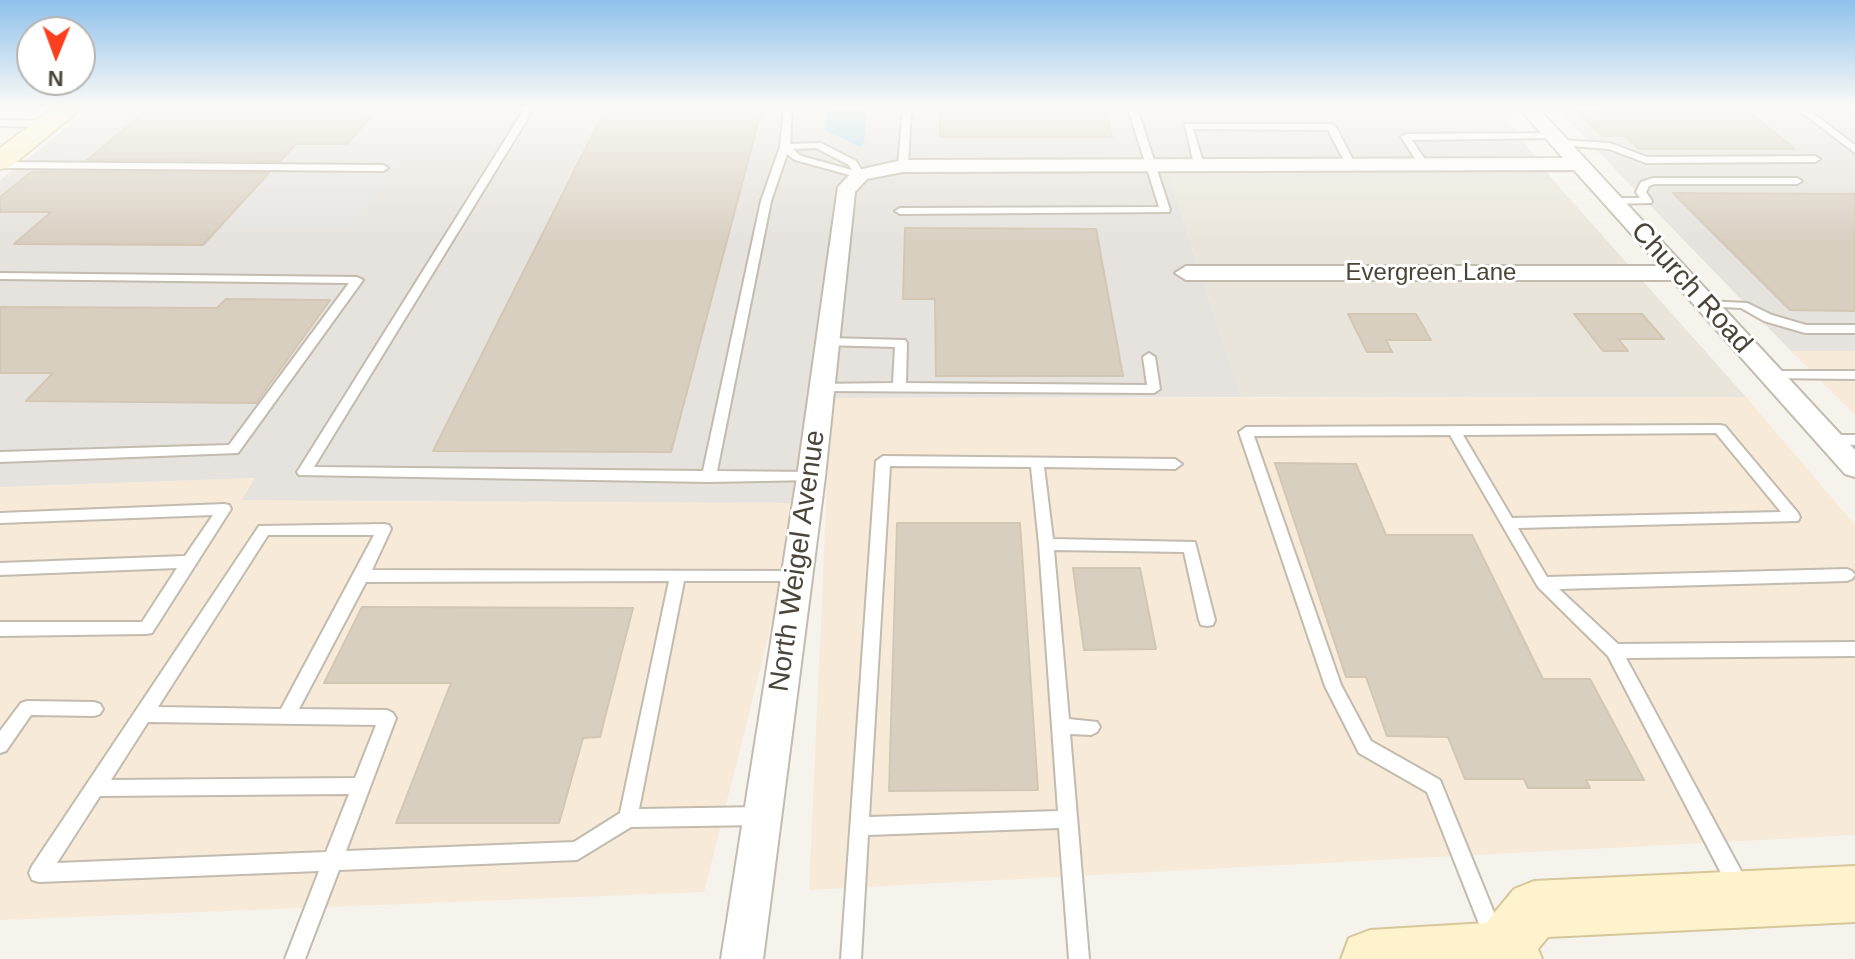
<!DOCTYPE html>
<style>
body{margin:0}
#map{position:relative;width:1855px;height:959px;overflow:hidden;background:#f6f3ec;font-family:Helvetica,sans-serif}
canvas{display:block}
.north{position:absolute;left:16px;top:16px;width:80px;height:80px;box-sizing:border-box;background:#fff;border:2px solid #b7b4b0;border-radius:50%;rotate:181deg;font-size:22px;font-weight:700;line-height:32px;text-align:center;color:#4b4439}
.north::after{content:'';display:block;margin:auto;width:28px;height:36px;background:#fc3f1d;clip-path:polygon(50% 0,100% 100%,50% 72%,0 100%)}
</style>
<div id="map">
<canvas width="1855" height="959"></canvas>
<div class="north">N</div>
</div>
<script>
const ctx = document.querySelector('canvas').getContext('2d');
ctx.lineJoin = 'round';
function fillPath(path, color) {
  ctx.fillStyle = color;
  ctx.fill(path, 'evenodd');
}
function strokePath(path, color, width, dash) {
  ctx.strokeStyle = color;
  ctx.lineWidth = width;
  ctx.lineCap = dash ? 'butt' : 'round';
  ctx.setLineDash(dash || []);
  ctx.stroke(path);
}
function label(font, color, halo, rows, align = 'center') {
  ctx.font = font + ' Helvetica,sans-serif';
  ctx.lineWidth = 6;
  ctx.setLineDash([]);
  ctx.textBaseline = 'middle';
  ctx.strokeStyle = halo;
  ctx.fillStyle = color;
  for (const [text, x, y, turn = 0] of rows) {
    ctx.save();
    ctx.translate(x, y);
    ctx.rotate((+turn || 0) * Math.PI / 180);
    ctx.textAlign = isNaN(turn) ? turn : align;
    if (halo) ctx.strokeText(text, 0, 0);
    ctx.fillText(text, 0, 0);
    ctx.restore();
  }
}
fillPath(new Path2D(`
 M1170 180H1553L1746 397H1241Z`), '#eae5da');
fillPath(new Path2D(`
 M1791 351H1855V415Z
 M1746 397 1855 525V835L809 890 831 398Z
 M256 478 243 499 802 503 704 892 0 920V487Z`), '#f7ead8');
fillPath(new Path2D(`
 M92 108H1498L1553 180H1170L1241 397 816 398 802 503 242 500 255 478 0 487V180Z
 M1556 108H1855V351H1791Z`), '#e6e2dd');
fillPath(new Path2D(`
 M52 155 406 156 351 227H221L271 172 31 171Z`), '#e5e3e0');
fillPath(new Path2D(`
 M826 108H867L864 142 860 147 825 130Z`), '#a9d4f2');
const building = new Path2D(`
 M149 108H378L347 144H296L280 161 87 160Z
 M606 108H762L671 452 433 451Z
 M940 108H1105L1112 137H940Z
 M1597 108H1744L1795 149H1639L1625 136H1602L1577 110H1599Z
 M31 172H72L269 173 203 245 14 244 51 212H0V197Z
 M1673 193 1855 194V311L1790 310Z
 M905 228 1096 229 1123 376H936L935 299H903Z
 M226 299 330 300 256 403 26 401 53 373H0V307L217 308Z
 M1348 314H1416L1431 340H1386L1392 352H1367Z
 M1574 314H1642L1664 339H1618L1628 351H1603Z
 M1275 463 1356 464 1386 535H1472L1543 679H1590L1644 780H1586L1590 788H1528L1524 779H1465L1448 737 1387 736 1366 677H1346Z
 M897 523H1020L1038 790 889 791Z
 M1073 568H1140L1156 649 1084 650Z
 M362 607 633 608 600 737 583 738 559 823H396L451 683H324Z`);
fillPath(building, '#d8cfc1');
strokePath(building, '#d3c7b4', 2);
const lane = new Path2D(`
 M525 108H534L314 467 703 471 761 201 780 147 784 108H792L790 144 821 143 856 161 865 175 857 177 795 160 787 154 771 201 717 471 811 472 816 474 818 477 816 480 709 482 299 475 297 472 299 469ZM816 148 849 165 852 170 801 156 793 149Z
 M903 108H911L908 166 903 169 898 166Z
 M1128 108H1137L1170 210 1169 212 900 214 895 211 900 208 1159 207Z
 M1796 108H1806L1855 145V153Z
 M1844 108H1854L1855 116Z
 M0 120 49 121 54 124 49 127 0 126Z
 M1185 124H1331L1336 127 1355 164 1347 166 1328 130 1193 129 1204 165 1199 168 1194 165Z
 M1553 133 1558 136 1556 138 1412 140 1428 164 1423 167 1420 166 1401 137 1406 134Z
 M1560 140 1610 143 1647 157 1815 156 1820 159 1815 162 1646 163 1609 149 1557 145 1555 143Z
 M0 162 383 165 388 168 383 171 0 168Z
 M1653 178H1797L1802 181 1797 184H1654L1649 186 1646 192 1652 201 1651 203 1612 204 1607 201 1612 198H1640L1636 192 1641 182Z
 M0 273 357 277 363 280 238 453 0 462V452L229 445 349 283 0 279Z
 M1706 301 1747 303 1772 315 1806 325H1855V333H1805L1764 321 1741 308 1702 306V302Z
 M827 338 905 340 907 343 906 383 1147 385 1143 357 1149 353 1155 357 1160 389 1154 393 821 391 816 390 815 387 816 384 893 383 895 347 823 345 821 342 823 339Z
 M1770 371H1855V379L1766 378 1764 375 1766 372Z
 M1720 425 1725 426 1798 513 1800 517 1798 521 1518 528 1547 577 1847 569 1852 571 1855 575 1852 579 1847 581 1559 589 1618 644 1855 642V656L1626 658 1746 880 1749 887 1746 894 1739 897 1732 894 1608 656 1538 587 1450 435 1254 436 1341 685 1371 741 1440 780 1504 937 1501 944 1494 947 1487 944 1427 792 1359 753 1325 686 1239 432 1246 427ZM1716 433 1781 512 1512 518 1463 435Z
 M1829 435H1855V445L1824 443 1822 440 1824 437Z
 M883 456 1175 459 1182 464 1175 469 1044 467 1053 539 1195 542 1215 620 1213 625 1207 626 1201 625 1199 620 1184 552 1054 550 1069 719 1097 722 1100 727 1097 732 1091 735 1070 734 1089 959H1069L1059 828 868 835 861 959H841L876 461ZM890 466 1031 467 1039 544 1058 811 869 817Z
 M224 504 229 505 231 509 152 633 146 634 0 636V622H142L177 568 0 575V563L185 556 213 515 0 523V513Z
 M384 524 389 525 391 529 372 570 802 571 805 575 802 579 797 581H684L639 809 762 807 769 810 771 816 769 822 762 825 631 827 577 860 339 870 305 959H285L319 871 39 882 32 880 29 873 32 866 259 526ZM268 535H374L281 709 158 707ZM669 581 620 813 574 842 346 851 396 718 393 713 387 710 299 709 366 582ZM148 722 376 725 355 778 111 780ZM349 794 326 852 57 863 100 796Z
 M27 701 94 702 100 704 103 709 100 714 94 716 31 715 6 751 0 753V731L21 703Z`);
const street = new Path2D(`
 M1519 108H1538L1855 450V477L1845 474 1672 280H1186L1175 273 1186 266H1660L1574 170 903 172 867 179 855 192 825 477 763 959H721L797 477 838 187 853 171 903 160 1563 158Z`);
const secondary = new Path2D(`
 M53 108H82L10 167 0 169V148Z
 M1855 866V922L1548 937 1538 949 1542 959H1341L1349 938 1370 930 1486 923 1514 889 1534 881Z`);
strokePath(lane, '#c2bbae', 4);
strokePath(street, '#c2bbae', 4);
strokePath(secondary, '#d6c79b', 4);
fillPath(lane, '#fff');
fillPath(street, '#fff');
fillPath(secondary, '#fff3cd');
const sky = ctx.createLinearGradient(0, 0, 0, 243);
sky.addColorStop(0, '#8fc1ec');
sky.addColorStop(0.44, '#fbfaf6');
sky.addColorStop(1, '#fbfaf600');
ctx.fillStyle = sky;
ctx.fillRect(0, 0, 1855, 243);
label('24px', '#4b4439', '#fff', [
 ["Evergreen Lane",1431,273]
]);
label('28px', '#4b4439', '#fff', [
 ["Church Road",1691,288,48],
 ["North Weigel Avenue",798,561,-82]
]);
</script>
